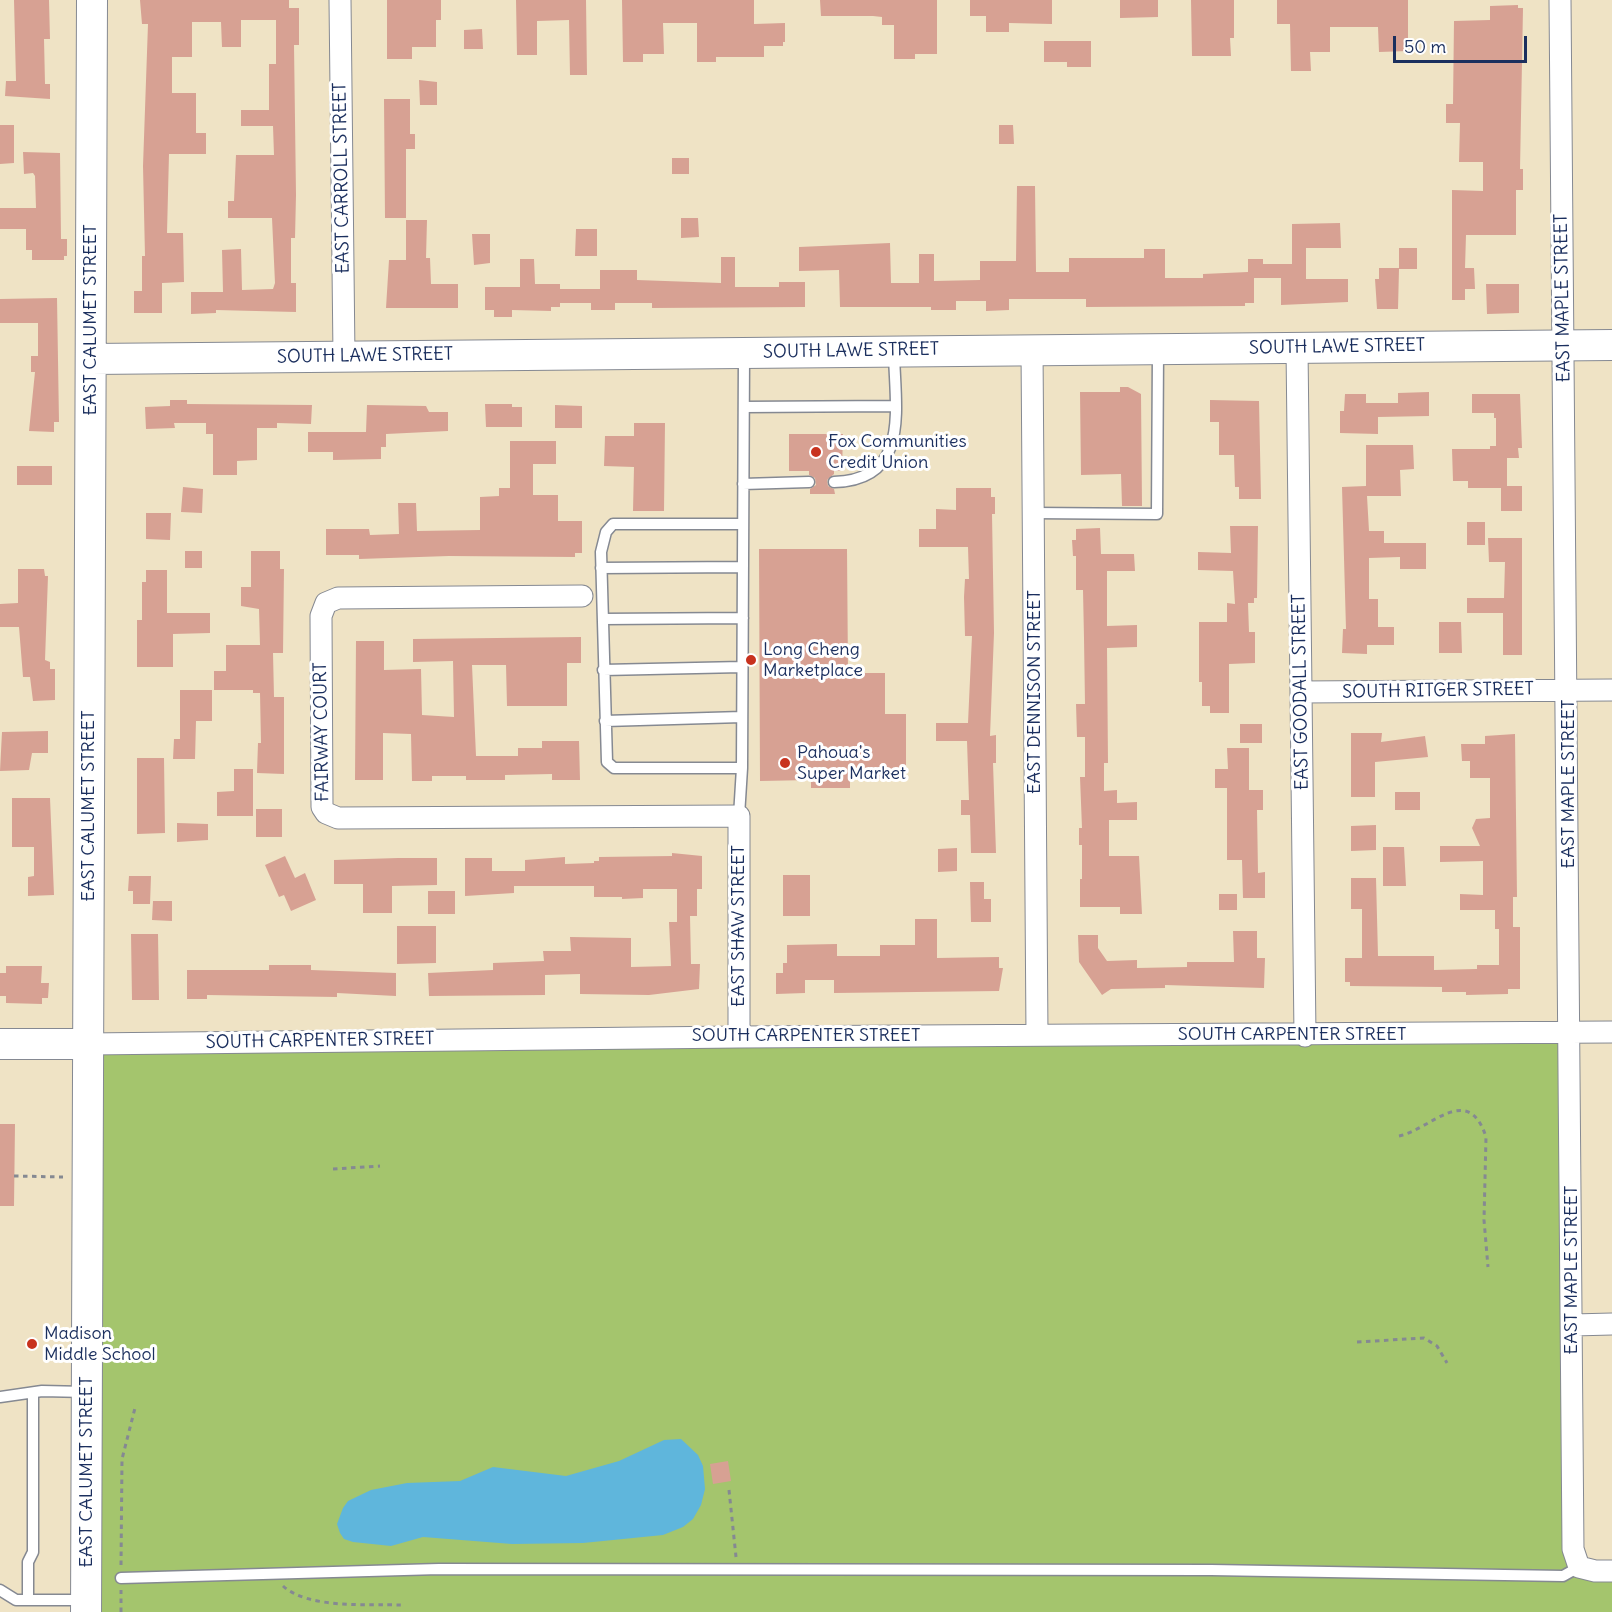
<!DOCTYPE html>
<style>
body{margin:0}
#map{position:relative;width:1612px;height:1612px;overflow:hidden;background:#efe3c5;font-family:Delius,sans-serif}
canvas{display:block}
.scale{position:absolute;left:1393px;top:36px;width:134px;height:27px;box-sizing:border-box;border:3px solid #1b2f5e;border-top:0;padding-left:8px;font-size:18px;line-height:21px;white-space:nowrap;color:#1b2f5e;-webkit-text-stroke:4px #fff;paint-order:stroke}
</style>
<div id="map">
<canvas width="1612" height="1612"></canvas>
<div class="scale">50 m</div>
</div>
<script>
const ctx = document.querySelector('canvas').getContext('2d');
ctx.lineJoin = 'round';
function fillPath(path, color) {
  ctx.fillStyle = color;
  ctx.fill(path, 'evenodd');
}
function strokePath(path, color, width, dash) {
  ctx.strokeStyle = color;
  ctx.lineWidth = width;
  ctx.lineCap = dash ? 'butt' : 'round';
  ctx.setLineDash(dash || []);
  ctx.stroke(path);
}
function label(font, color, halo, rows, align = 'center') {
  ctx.font = font + ' Delius,sans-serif';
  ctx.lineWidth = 6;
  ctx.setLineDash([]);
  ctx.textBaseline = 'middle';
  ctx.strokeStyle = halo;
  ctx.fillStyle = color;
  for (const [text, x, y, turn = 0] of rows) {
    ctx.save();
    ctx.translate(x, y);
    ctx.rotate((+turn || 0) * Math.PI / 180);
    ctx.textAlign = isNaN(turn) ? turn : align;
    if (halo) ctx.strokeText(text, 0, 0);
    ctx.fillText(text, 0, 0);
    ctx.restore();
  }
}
fillPath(new Path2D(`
 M1570 1033 1579 1566 1612 1567V1612H86L87 1044Z`), '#a4c56d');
fillPath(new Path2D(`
 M681 1439 698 1455 703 1466 705 1489 701 1505 693 1519 683 1527 663 1535 583 1543 512 1544 423 1537 391 1546 353 1542 344 1539 340 1533 337 1524 343 1508 348 1501 371 1490 407 1483 460 1481 493 1467 566 1476 619 1461 664 1440Z`), '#5fb6dc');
fillPath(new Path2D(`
 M14 0H49L50 39H44L45 84H50V99L5 96 6 81H16Z
 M140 0H289V8H299V45H294L296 195 295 238H291V283H296V312L216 310V313L191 314V292H223L222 250 241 249 242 290 273 289 275 283 272 218H228V201H234L236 155H274L273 126H241V110H269V64H276V20H241V47H222L221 22H192V57H172V93H196V133H206V154H169L167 233H183L184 282 162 283V313H134V291H142V256H145L143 166 148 24H142Z
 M387 0H441V20H436V47H412V59H387Z
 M516 0H586L587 75H570L569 20 537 21V55H517Z
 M622 0H754V24L785 23V42H783V46H764V57H716V62H697V23H663L664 54H643V62H623Z
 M820 0H937V54H915V59H894V25H882V17L873 16H821Z
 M970 0H1052V24L1009 23V32H986V16H970Z
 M1120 0H1158V17L1120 18Z
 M1191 0H1234V38H1230L1231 56H1192Z
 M1277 0H1408V51L1379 52 1378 27H1330V52H1310L1311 71H1291L1290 24H1277Z
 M1518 5V8H1523L1520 169H1523V190H1516V235H1466L1465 268H1474L1475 289H1465V300H1452V190L1483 191V162H1459L1460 123H1446V104H1453L1454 21 1490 20V6Z
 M482 29 483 49H464V30Z
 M1044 41H1091V67H1067V62H1044Z
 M419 80 437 82V105H420Z
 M384 99H410V134H415V149H406V218H385Z
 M0 125H14V163L0 164Z
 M999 125H1013L1014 144H999Z
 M23 152 60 153 61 239H67V256H64V260H32V250H26V229H0V208H36L35 176 33 173 24 174Z
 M672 158H689V174H672Z
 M1017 186H1035L1036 272H1069V258H1144V249H1165V278H1203V274L1248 272V259H1263V264H1292V224L1340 223 1341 248H1306V279H1348V302L1281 305V278H1254V303H1245V306L1086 307V299H1009V310L986 311V301H956V310H931V307H840L839 270 799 271V247L890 243 891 283H919V254H934V281L980 280V261H1016Z
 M681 218H698L699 237 681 238Z
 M406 220H427L426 258H430L431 284H458V308H386L389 260H406Z
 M576 229H597V256H575Z
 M472 234H490V263L474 265Z
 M1399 248H1417V269H1399L1398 309H1377L1375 279H1379V268H1399Z
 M721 257H735V287H779V282H805V307L652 308V303H615V310H591V303H560V307H551V311L512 310V317H494V310H485V287H520V259H534L535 284H560V289H600V270H637V280L721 283Z
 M1486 284H1519V313L1487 314Z
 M57 298 59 422H54V432L29 431 35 372H31V356H38V323H0V299Z
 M1120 387H1128L1141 394 1142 506H1122L1121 474 1081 475 1080 392H1120Z
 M1429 392V416L1378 417V434L1340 433V411H1344L1345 394H1366V403H1398V393Z
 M1472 394H1520L1522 448H1518L1519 458H1507V486H1522V511H1501V488H1468V481H1453L1452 449H1490V446H1496V418H1494V413H1472Z
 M170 400H187V404L312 405 311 424 277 423V428H257V460L237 461V475H213V434H206V423H174L175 428 146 429 145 407 170 406Z
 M1210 400 1259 401 1261 499H1239V487H1235L1234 455H1219V422H1210Z
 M485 404H512V407H522V427H486Z
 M367 405 426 406 429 412H448V431L386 434V447H381V459L333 460V452H308V432H366Z
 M555 405 582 406V428H555Z
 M634 423H665L664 511H633L634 467 604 466 605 436H634Z
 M789 434H843L842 471H834V474L827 480 828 486 834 489 835 494H810V489L816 485 815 478 809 475V471H789Z
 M510 441H556V464H533V495H558V521H582V553H575V557L449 556 359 559V555H326V529H369L370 535 399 534 398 503H416L417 531 480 530V497L499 496V488H510Z
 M1366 445H1413L1414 469 1400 470 1401 496H1367L1369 531H1384V543H1426V569H1400V557L1369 558V599H1378V627H1394V645H1367V654L1342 653 1343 629H1346L1342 487 1366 486Z
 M17 466H52V485H17Z
 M183 487 203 489 202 513 181 512Z
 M956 488H991V497H995V514H992L994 633 990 736 996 735V763H993L996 853H971L970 815H961V800H969L967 741H936V723H968L972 636H965L964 597 965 579H969L968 547H919V529H936V509L956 510Z
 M146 513H171L170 540 146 539Z
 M1467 522H1485V545H1467Z
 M1230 526H1258L1257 598H1254V603H1248L1249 632H1255V663L1229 664V713H1210V706H1202V682H1199V622H1227V603L1235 604 1233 571 1198 570V552L1231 553Z
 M1100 528 1101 554H1134L1135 571H1107V626L1137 625V647L1107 648 1108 763H1104V791L1117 790V803L1137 802V820H1109V856H1139L1142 914H1120V907H1080V879H1082V845H1079V828H1082L1080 777H1085V737H1077L1076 704H1085L1084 638 1083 590H1076V556H1073L1072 540H1076V529Z
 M1488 538H1522V655H1503V613H1467V598H1504L1505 562H1489Z
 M759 549H847L848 673H885V714H906V779H850V788H811V780L760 781Z
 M185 551H202V568H185Z
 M251 551H280V569H284L283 653H273L274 697H284V774L257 773 258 743H261L260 693H253V690H214V671H226V645H260L259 609 241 606V587H251Z
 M18 569H44L45 576H48L45 660 50 662V669H55V700L33 701 30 677H23L19 627H0V604L18 603Z
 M146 570H167V613H210V633L173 634V667H137V620H142V582H146Z
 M1439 622H1461L1462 653H1439Z
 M581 637V663H567V706H507L506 665H472L476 756H518V748H542V741H579L580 780H552V774L505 775V780H466V776H432V781H412L411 734 383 733V780H355L356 641H384V670L421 669 422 715 454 717 453 661 413 662V639Z
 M180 690H212V721H196L195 759H173L174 739H180Z
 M1240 724H1262V743H1240Z
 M48 731V753H32L29 770 0 771 2 732Z
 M1351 733H1382L1381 742 1425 736 1428 757 1375 762V797H1351Z
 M1515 734 1517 897H1513V927H1520V989H1508V994L1466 995V992H1442V987L1350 986V982H1345V958H1362V909H1351V878H1376L1378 956H1434V970L1477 969V965H1499V929H1495V910H1460V894L1483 895V861L1440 862V846H1480L1472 828 1476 819 1490 818V778H1470V761H1462L1461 744H1485V736Z
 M1227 748H1249V790H1263V810H1257L1258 873 1265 872V898H1243L1242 860H1227V788H1215V769H1228Z
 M137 758H164L165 833 137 834Z
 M234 769H253V816H217V792L234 791Z
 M1395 792H1420V810H1395Z
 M12 798H50L54 895 28 896V877L34 876V847H12Z
 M256 809H282V837H256Z
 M177 823 208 824V840L177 842Z
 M1376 825V850L1351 851V826Z
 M1383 847H1404L1406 886H1383Z
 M957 848V871L938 872V849Z
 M672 853 702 856V889H697V916H690L691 964H700L699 989 649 995 580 994V974L545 975V995L429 996 428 973 493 970V963L544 961 543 951H571L570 937 631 938V967L671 966 669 922H677V889H643V898L622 899V897H594V886H514V893L465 896V858H492V871H525V860L565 857V864L594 863V861H599V857L672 856Z
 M285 856 295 878 305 873 316 900 291 911 284 895 279 897 265 865Z
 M398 858H437V885L392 886V913H363V884H334V860Z
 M783 875H810V916H783Z
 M129 876H151L150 904H133V891H128Z
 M970 882H984V899H991V922H971Z
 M428 891H455V914H428Z
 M1219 894H1237V910H1219Z
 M153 901H172V921L152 920Z
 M915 919H937V958L999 957V968H1003L999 991 834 993V980H805V993L776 994V973H783V963H787V945L837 944V956H880V945H915Z
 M397 926H436V963L397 964Z
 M1233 931H1257V958H1265L1264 988 1165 985V988L1111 989 1102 995 1079 962 1078 935H1098V948L1107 961 1137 960V968L1187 967V962H1234Z
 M131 934H158L159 1000H132Z
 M269 965H311V970L396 973V996L337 993V997L207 995V999H187V970H269Z
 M6 966H42L41 983H49L48 998H42V1004L6 1003V996H0V973H6Z
 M0 1124H15L14 1206H0Z
 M728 1461 731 1481 713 1484 710 1464Z`), '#d7a193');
const lane = new Path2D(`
 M744 407 895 406
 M834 482C911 480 895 408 894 353
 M743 484 809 482
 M1033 513 1157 514 1158 352
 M601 568 743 567
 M603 619 743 618
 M603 670 742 667
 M605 721 742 717
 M742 768H614L607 762 601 552 606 532 613 524H743
 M739 816 742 768 744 356
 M0 1397 42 1391 86 1392
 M121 1578 439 1569 1211 1570 1563 1576 1579 1567
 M0 1590 16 1600H84
 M28 1600V1562L33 1552V1393`);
const street = new Path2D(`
 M340 0 344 356
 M1560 0 1573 1549 1579 1567 1595 1571H1612
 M1297 348 1305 1036
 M1032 349 1037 1035
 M582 596 338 598 326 603 321 616 322 807 326 813 338 818 739 816V1037
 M1301 692 1612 690
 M87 1044 739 1037 1612 1032
 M1573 1325 1612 1324`);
const secondary = new Path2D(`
 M91 359 1612 345
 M0 1044H87
 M86 1612 92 0`);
strokePath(lane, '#858992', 13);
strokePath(street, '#858992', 23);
strokePath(secondary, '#858992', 32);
strokePath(new Path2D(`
 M1399 1136C1430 1130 1468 1081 1486 1137L1484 1220 1488 1267
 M333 1169 380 1166
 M14 1176 63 1177
 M1357 1342 1424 1338 1437 1346 1447 1363
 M729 1490 736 1557
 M121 1565 122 1459 135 1408
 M283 1586C308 1609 368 1604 401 1605
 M121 1612V1590`), '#858992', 3, [4.5, 4.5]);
strokePath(lane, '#fff', 10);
strokePath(street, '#fff', 21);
strokePath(secondary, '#fff', 30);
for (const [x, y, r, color] of [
 [816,452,6,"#c8321e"],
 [751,660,6,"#c8321e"],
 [785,763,6,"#c8321e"],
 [32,1344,6,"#c8321e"]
]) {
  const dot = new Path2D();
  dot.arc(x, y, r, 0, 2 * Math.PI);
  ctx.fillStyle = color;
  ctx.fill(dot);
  strokePath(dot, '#fff', 2);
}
label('18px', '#1b2f5e', '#fff', [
 ["EAST CARROLL STREET",342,178,-91],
 ["EAST MAPLE STREET",1563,298,-91],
 ["EAST CALUMET STREET",91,320,-90],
 ["SOUTH LAWE STREET",1337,347,-1],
 ["SOUTH LAWE STREET",851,351,-1],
 ["SOUTH LAWE STREET",365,356,-1],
 ["SOUTH RITGER STREET",1438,691,-1],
 ["EAST DENNISON STREET",1035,692,-90],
 ["EAST GOODALL STREET",1301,692,-91],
 ["FAIRWAY COURT",322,732,-91],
 ["EAST MAPLE STREET",1569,784,-90],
 ["EAST CALUMET STREET",89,806,-90],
 ["EAST SHAW STREET",739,926,-90],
 ["SOUTH CARPENTER STREET",1292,1035],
 ["SOUTH CARPENTER STREET",806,1036],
 ["SOUTH CARPENTER STREET",320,1041,-1],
 ["EAST MAPLE STREET",1572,1270,-90],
 ["EAST CALUMET STREET",87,1472,-90]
]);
label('18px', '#1b2f5e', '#fff', [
 ["Fox Communities",828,442],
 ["Credit Union",828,463],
 ["Long Cheng",763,650],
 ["Marketplace",763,671],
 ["Pahoua's",797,753],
 ["Super Market",797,774],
 ["Madison",44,1334],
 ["Middle School",44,1355]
], 'left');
</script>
